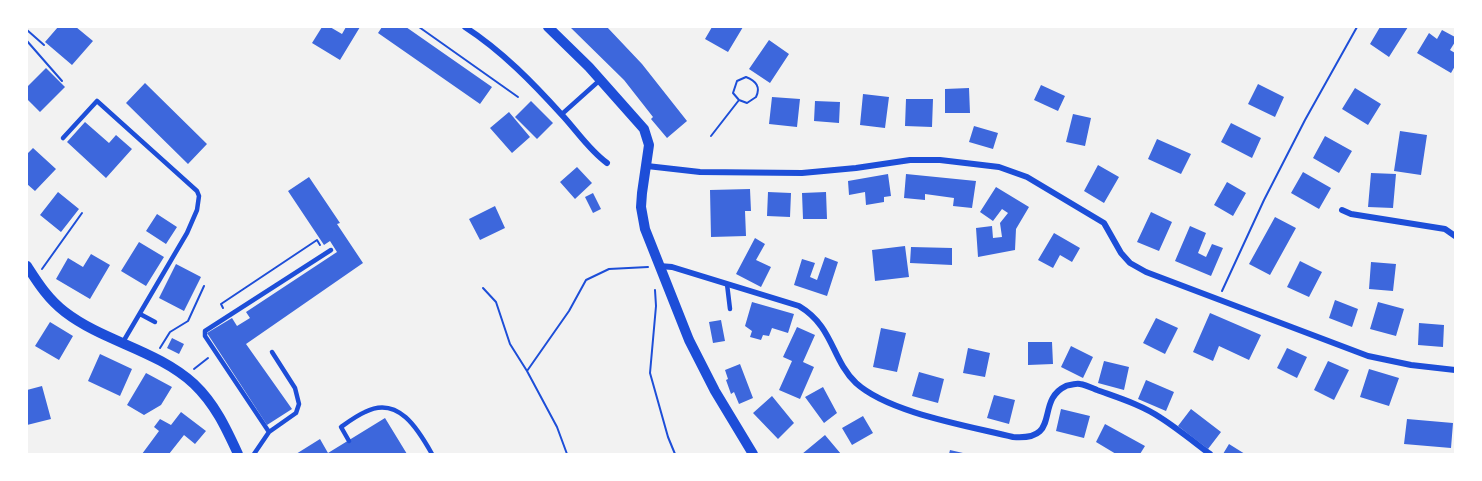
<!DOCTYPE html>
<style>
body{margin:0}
#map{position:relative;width:1482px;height:481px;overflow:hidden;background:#f2f2f2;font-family:Quicksand,sans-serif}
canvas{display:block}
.frame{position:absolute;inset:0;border:28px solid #fff;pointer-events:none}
</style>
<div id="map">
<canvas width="1482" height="481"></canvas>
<div class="frame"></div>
</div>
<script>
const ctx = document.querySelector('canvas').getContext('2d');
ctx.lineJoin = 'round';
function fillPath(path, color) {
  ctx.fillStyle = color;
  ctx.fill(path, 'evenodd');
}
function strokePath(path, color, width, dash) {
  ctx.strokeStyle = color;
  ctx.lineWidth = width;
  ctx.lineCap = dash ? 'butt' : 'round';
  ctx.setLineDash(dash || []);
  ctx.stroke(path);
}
fillPath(new Path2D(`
 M58 27H76L93 41 72 65 45 42Z
 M322 27H330L342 34 346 27H360L340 60 312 43Z
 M382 27H406L492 87 480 104 378 33Z
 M570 27H607L642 64 687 121 667 138 651 119 653 117 624 80Z
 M712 27H743L728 52 705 39Z
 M1380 27H1408L1389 57 1370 44Z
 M1442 30 1455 37V42L1450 50 1455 53V66L1451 73 1417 53 1429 33 1437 39Z
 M769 40 789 54 770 83 749 69Z
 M46 68 65 87 40 112 27 99V87Z
 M145 83 207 144 188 164 126 103Z
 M1258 84 1284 97 1275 117 1248 104Z
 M1041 85 1065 96 1058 111 1034 100Z
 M969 88 970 113H945V89Z
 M1355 88 1381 104 1368 125 1342 109Z
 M863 94 889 97 885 128 860 125Z
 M772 97 800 99 797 127 769 124Z
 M906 99H933L932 127 905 126Z
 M531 101 553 123 537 139 515 117Z
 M815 101 840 102 839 123 814 121Z
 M509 112 530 137 512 153 490 128Z
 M1073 114 1091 118 1085 146 1066 142Z
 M85 122 109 143 116 135 132 149 106 178 67 142Z
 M1231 123 1261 138 1252 158 1221 142Z
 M974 126 998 133 993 149 969 142Z
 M1400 131 1427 135 1421 175 1394 171Z
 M1325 136 1352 151 1339 173 1313 158Z
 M1157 139 1191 154 1181 174 1148 159Z
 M33 148 56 169 35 191 27 184V154Z
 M1098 165 1119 177 1104 203 1084 191Z
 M577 167 592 183 575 199 560 182Z
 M1303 172 1331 188 1319 209 1291 193Z
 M1371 173 1396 174 1393 208 1368 207Z
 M888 174 891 196 884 197V202L866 205 865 192 849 195 848 181Z
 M906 174 976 181 972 208 953 206 954 198 925 194V200L904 198Z
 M309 177 340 223 337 224 363 263 246 344 292 409 267 425 207 333 232 318 237 326 250 318 246 312 337 252 330 241 324 245 288 191Z
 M1227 182 1246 193 1233 216 1214 205Z
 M996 187 1029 207 1016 229 1015 250 978 257 976 228 992 226 993 238 1002 237 1000 223 1008 213 1002 209 993 221 980 212Z
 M750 189 751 211H745L746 236 711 237 710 190Z
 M58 192 79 209 61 232 40 215Z
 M768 192 791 193 790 217 767 216Z
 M826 192 827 219H803L802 193Z
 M593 193 601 209 593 213 585 197Z
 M495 206 505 228 480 240 469 219Z
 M1151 212 1172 222 1159 251 1137 242Z
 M157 214 177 227 166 244 146 231Z
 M1275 217 1296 228 1270 275 1249 264Z
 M1190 226 1206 233 1198 253 1206 257 1212 244 1223 248 1211 276 1175 261Z
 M1054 233 1080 248 1072 262 1060 255 1053 268 1038 260Z
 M755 238 765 244 756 260 771 267 761 287 736 274Z
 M139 242 164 257 146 286 121 271Z
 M905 246 909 277 875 281 872 250Z
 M911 247 952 248V265L910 263Z
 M91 254 110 265 90 299 56 279 68 258 83 267Z
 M825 257 838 262 827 296 794 285 802 259 815 263 810 277 817 280Z
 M1300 261 1322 272 1309 297 1287 287Z
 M1371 262 1396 264 1393 291 1369 289Z
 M176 264 201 277 184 311 159 298Z
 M1335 300 1358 309 1352 327 1329 318Z
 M752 302 794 314 788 333 772 328 769 336 763 335 761 340 750 337 752 331 745 326Z
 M1378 302 1404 309 1396 336 1370 329Z
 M1210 313 1261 335 1249 360 1219 346 1213 361 1193 352Z
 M1156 318 1178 328 1165 354 1143 343Z
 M721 320 725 341 713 343 709 322Z
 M50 322 73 336 59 360 35 346Z
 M1419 323 1444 325 1443 347 1418 345Z
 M797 327 815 335 803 362 814 367 800 399 779 390 792 361 783 357Z
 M881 328 906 333 897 372 873 367Z
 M172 338 184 344 179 354 167 348Z
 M1028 342H1052L1053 364 1028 365Z
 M1071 346 1093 357 1083 378 1061 367Z
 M968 348 990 353 985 377 963 373Z
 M1287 348 1307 357 1297 378 1277 368Z
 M100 354 132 369 120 396 88 381Z
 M1104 361 1129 367 1124 390 1098 383Z
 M1328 361 1349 370 1334 400 1314 390Z
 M740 364 753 398 739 404 734 392 731 394 726 380 728 379 725 370Z
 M1369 369 1399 378 1389 406 1360 397Z
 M919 372 944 379 938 403 912 396Z
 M146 373 172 387 161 405 144 415 127 405Z
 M1146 380 1174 392 1166 411 1138 399Z
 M42 386 51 419 27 425V390Z
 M823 387 837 413 824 423 805 397Z
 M994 395 1015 400 1009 424 987 418Z
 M772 396 794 423 778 439 753 413Z
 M1061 409 1090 416 1084 438 1056 431Z
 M1191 409 1221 432 1208 449 1178 426Z
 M181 412 206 431 195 444 184 435 169 454H142L159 431 154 427 160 419 171 425Z
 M863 416 873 433 852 445 842 428Z
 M385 418 407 454H296L320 439 328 453Z
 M1407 419 1453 423 1451 448 1404 444Z
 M1105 424 1145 446 1140 454H1116L1096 442Z
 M825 435 841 454H802Z
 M1229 444 1245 454H1223Z
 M950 450 963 453V454H949Z`), '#3d67dc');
strokePath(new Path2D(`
 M419 27 518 97
 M27 30 44 45
 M27 41 62 81
 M711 136 739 100 747 103 756 97C761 87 756 81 746 77L737 81 733 93 739 100
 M42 269 82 213
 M483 288 496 302 510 344 527 371
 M655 290 656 306 650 373 668 437 675 454
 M1222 291 1264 200 1305 120 1357 27
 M223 308 221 304 317 240 320 245
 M160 348 170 332 188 321 204 286
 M194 369 208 358
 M567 454 557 427 527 371 569 311 586 280 609 269 648 267`), '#1d4ed8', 2);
strokePath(new Path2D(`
 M562 114 600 80
 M63 138 97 101 197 191 199 196 197 210 187 233 123 342
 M727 284 730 309
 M140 314 155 322
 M269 432 205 336V331L331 250
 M349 441 341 427C348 422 356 416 365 412 398 395 418 429 432 454
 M254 454 269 432 296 413 299 404 295 388 272 352`), '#1d4ed8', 4.5);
strokePath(new Path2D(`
 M465 27C502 51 533 83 562 115 577 131 589 150 607 163
 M647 166 700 172 802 173 856 168 910 160H940L999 167 1027 177 1104 223 1121 253 1130 263 1146 272 1368 356 1411 365 1455 370
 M1342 210 1351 214 1445 229 1455 236
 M659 266 672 267 799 306C834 327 831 359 856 383 889 413 969 426 1013 437 1063 441 1034 401 1066 386 1070 385 1076 383 1080 384 1086 385 1092 388 1097 390 1119 398 1142 405 1161 418 1178 429 1194 442 1210 454`), '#1d4ed8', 6);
strokePath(new Path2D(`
 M548 27 589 67 644 129 649 145 642 193 641 207 645 229 689 340 715 391 753 454
 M27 266C38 283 48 299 65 312 104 342 157 350 194 384 215 404 226 428 238 454`), '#1d4ed8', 10);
</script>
